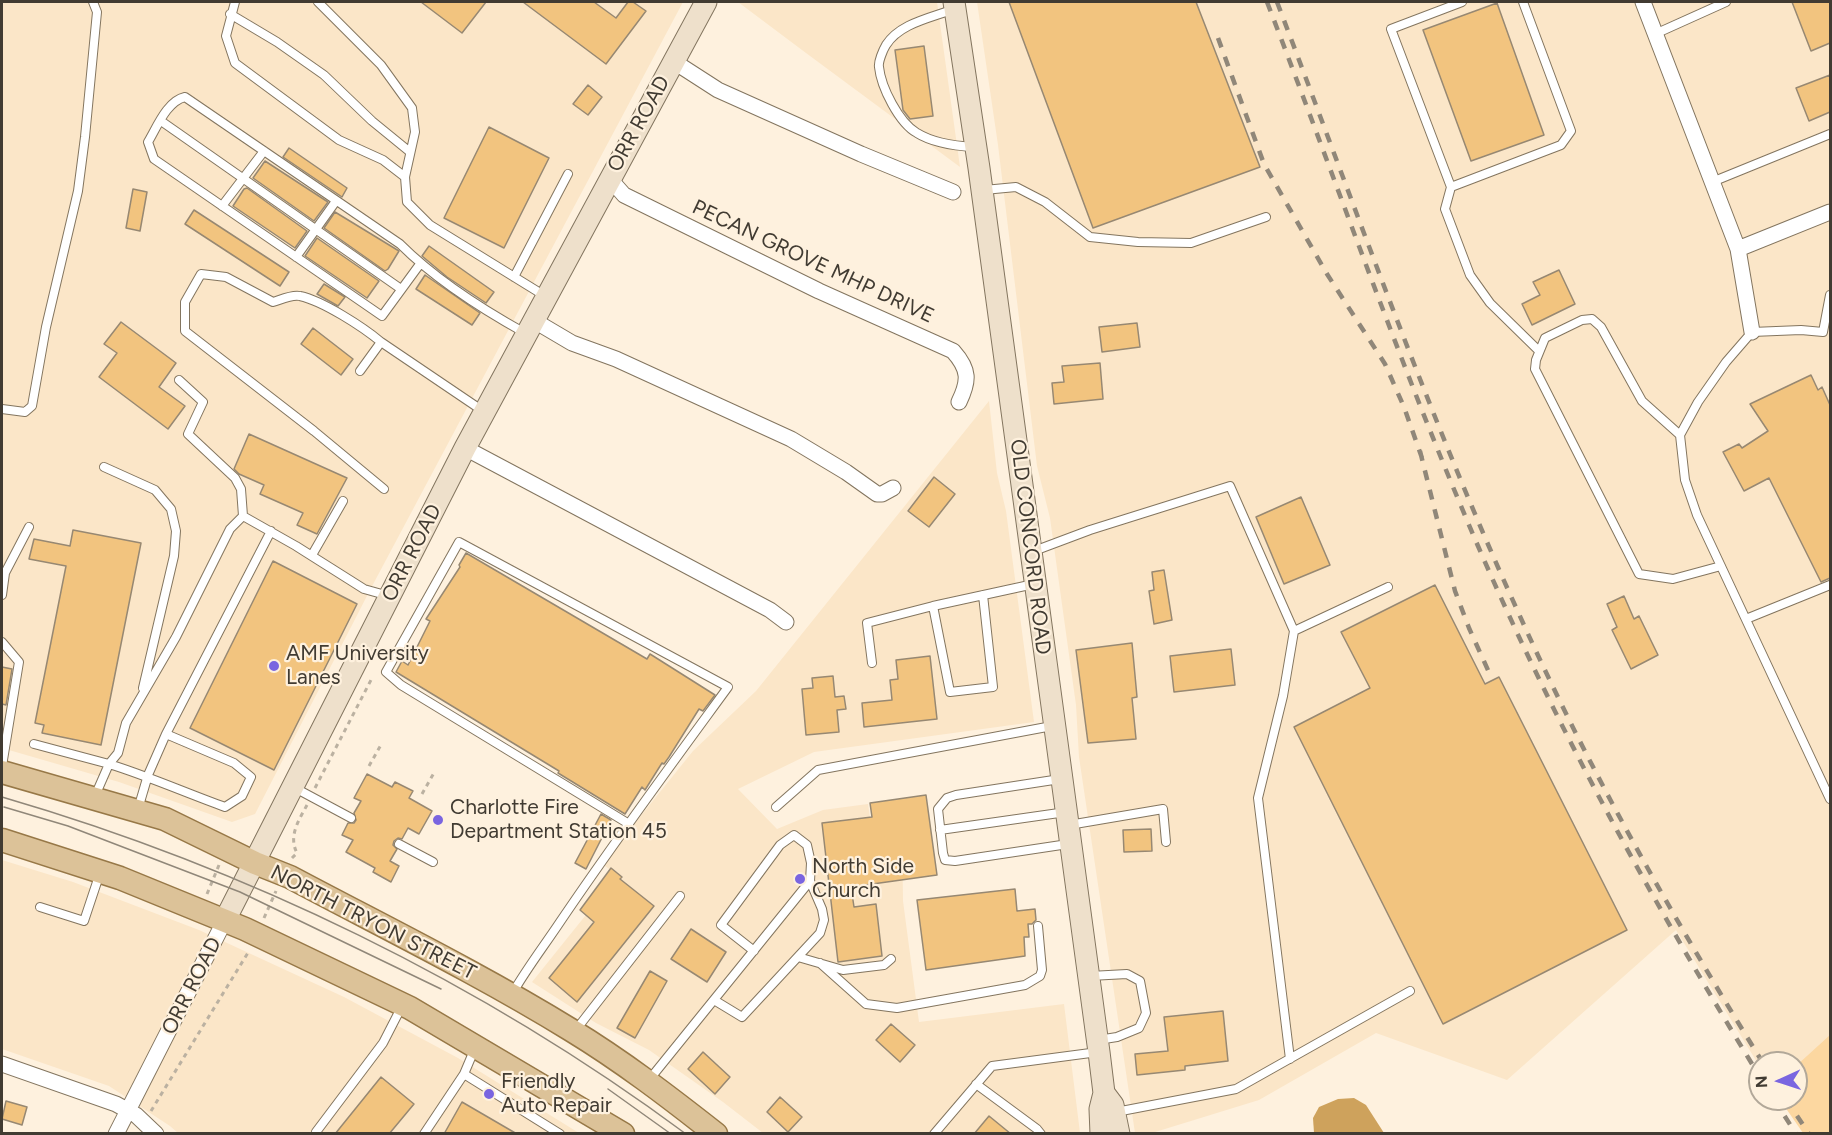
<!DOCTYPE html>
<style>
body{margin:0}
#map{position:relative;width:1832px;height:1135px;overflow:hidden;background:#fef1de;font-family:Figtree,sans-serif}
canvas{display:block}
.frame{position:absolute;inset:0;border:3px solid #413b32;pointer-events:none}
.north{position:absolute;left:1748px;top:1051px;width:60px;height:60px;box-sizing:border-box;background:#fef1de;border:2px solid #b2a899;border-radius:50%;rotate:267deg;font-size:16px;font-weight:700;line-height:24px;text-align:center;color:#413b32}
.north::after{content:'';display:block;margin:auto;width:21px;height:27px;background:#7a65e0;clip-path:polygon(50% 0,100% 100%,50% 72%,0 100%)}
</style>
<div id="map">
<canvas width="1832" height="1135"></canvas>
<div class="frame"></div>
<div class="north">N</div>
</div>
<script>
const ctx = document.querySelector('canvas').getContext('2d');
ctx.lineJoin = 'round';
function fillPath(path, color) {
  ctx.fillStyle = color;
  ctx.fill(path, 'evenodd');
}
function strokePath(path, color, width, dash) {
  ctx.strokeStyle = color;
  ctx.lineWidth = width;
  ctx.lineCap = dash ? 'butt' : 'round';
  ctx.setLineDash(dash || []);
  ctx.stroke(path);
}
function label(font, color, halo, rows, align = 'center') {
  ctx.font = font + ' Figtree,sans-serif';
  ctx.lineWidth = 4.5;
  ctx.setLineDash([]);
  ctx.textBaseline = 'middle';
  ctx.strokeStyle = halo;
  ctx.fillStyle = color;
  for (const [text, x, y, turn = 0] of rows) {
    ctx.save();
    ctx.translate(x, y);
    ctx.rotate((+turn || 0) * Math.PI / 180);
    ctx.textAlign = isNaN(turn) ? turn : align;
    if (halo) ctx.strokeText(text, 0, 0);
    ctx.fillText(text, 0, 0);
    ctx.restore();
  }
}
fillPath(new Path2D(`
 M2 2H683L370 590 255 814 232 822 119 782 2 748Z
 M738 2H937L960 167 806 53Z
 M977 2H1830V1061L1796 1096V1063H1760V1067L1676 930 1507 1080 1376 1033 1259 1100 1152 1133H1135L1079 757 1076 705 1050 518 1037 466 998 145Z
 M989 401 997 473 1006 511 1034 722 814 752 738 789 777 829 823 810 868 804 872 831 902 827 903 901 919 1022 1064 1004 1080 1133H763L723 1102 649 1050 596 1023 532 982 618 875 602 864 693 751 756 691Z
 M2 860 73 882 199 930 344 997 458 1058 579 1133H178L170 1126 109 1086 2 1049Z`), '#fbe6c8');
fillPath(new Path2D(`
 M1830 1035V1133H1803L1785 1107 1793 1099H1796V1066Z`), '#fcd7a0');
fillPath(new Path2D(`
 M1354 1098 1366 1105 1384 1133H1314L1313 1118 1319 1107 1338 1099Z`), '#cea25c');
const building = new Path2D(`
 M421 2H486L462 33Z
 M523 2H594L616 18 628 2H633L646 11 606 64Z
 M1009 2H1196L1260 167 1093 228Z
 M1792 2H1830V43L1811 51Z
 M1497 3 1544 135 1471 161 1423 30Z
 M924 46 933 116 910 119 903 110 895 50Z
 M1830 75V112L1809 121 1796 88Z
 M588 85 602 97 588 115 573 104Z
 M489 127 549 158 504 248 444 218Z
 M289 148 347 188 342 197 283 157Z
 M265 161 328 202 314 221 253 178Z
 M247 188 307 231 295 248 233 206 244 189Z
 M133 189 147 192 140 231 126 228Z
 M194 210 289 272 280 286 185 224Z
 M335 212 399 251 388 269 385 271 324 228Z
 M317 238 379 281 367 298 305 256Z
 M429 246 494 292 486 303 447 277 422 256Z
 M1559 270 1575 304 1532 325 1522 304 1540 295 1533 282Z
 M425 275 480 313 472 325 416 289Z
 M324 284 345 297 338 306 317 294Z
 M121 322 176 363 159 387 185 406 168 429 99 377 117 353 104 344Z
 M1137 323 1140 347 1102 352 1099 327Z
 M313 328 353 359 341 375 301 344Z
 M1100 363 1103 399 1054 404 1052 383 1064 382 1062 366Z
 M1811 375 1818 390 1822 387 1830 405V578L1821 582 1769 478 1744 491 1723 452 1739 444 1742 448 1768 431 1750 404Z
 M249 434 347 478 317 534 297 525 303 513 260 494 264 485 239 474 234 469Z
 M934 477 955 494 929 527 908 511Z
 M1301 497 1330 565 1284 584 1256 517Z
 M73 530 141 543 101 745 42 733 44 725 35 723 66 566 29 559 34 539 70 546Z
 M466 553 647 659 650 654 715 695 703 711 699 709 669 757 664 764 662 763 645 790 642 787 625 814 558 773 559 771 396 672 402 661 408 665 430 621 426 619 460 567 459 565Z
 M273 561 357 604 274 770 190 728Z
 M1164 570 1172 620 1154 624 1149 591 1154 590 1152 572Z
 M1435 585 1485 684 1499 677 1627 930 1443 1024 1294 727 1370 688 1341 632Z
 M1624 596 1634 619 1639 616 1658 655 1631 669 1612 630 1617 627 1607 604Z
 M1132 643 1137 697 1132 698 1136 739 1088 743 1076 650Z
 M1231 649 1235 685 1174 692 1170 656Z
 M930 656 937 719 864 727 862 703 892 700 890 680 898 679 896 660Z
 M2 667 12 669 6 705 2 704Z
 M833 676 835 697 844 696 846 709 837 710 839 732 806 735 802 689 813 688 812 678Z
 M367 774 392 787 395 782 413 791 409 798 432 811 419 834 408 828 402 839 398 838 394 841 393 845 397 849 390 861 399 866 391 882 373 872 375 868 346 852 353 840 342 835 348 823H354L356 820 354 813 361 801 354 798Z
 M926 795 937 875 851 887 854 907 876 904 882 956 838 962 822 823 872 817 870 803Z
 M601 814 611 820 586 869 575 863Z
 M1151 829 1152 851 1124 852 1123 830Z
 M611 868 622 877 620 879 654 906 577 1002 549 978 594 922 580 910Z
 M1015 889 1017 911 1035 909 1036 920 1032 924H1028L1029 937H1024L1025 956 926 970 917 900Z
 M691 929 726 952 707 982 671 959Z
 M650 971 667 981 635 1038 617 1028Z
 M1223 1011 1228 1061 1185 1066V1070L1137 1075 1135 1054 1168 1051 1164 1017Z
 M891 1024 915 1045 900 1062 876 1040Z
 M703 1052 730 1077 715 1094 688 1069Z
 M381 1077 414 1104 389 1134H335Z
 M780 1097 802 1117 788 1132 767 1112Z
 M6 1101 27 1107 22 1125 2 1119Z
 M462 1102 517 1134H444Z
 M989 1116 1011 1134H974Z`);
fillPath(building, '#f2c47f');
strokePath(building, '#978872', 1.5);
const lane = new Path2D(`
 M235 2 226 36 235 63 339 140 383 160 405 177
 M318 2 381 65 412 108 415 132 405 177 407 202 430 225 545 296
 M1462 2 1391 29 1451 187 1561 145 1571 131 1523 2
 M954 9C931 18 900 23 886 45 883 50 878 62 879 67 881 87 899 123 917 133 933 143 956 146 974 147
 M230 14 277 42 324 75 372 121 410 152
 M1655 34 1726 2
 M161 121 401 289
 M1712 182 1830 134
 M1451 187 1445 209 1470 275 1490 303 1539 351
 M984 190 1016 187 1045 202 1090 237 1138 242 1191 243 1266 217
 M222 206 264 151
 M296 257 336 201
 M420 264 382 316 154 159 148 142C157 127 167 101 185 97L400 244C436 280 480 308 525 333
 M514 277 568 174
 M1830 295 1823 332 1801 330 1752 332 1726 362 1698 402 1680 435 1685 480 1697 515 1830 799
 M381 342C363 327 323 301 300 296 292 294 280 300 273 302L226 277 201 274 185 302V331L314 431 384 489
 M360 371 381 342 483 411
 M179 380 203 402 188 434 235 478 241 489 243 516
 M2 409 25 412 32 406 46 327 78 191 85 137 97 12 93 2
 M1680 435 1642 401 1601 327 1592 319 1582 320 1545 338 1536 360 1535 369 1639 574 1673 579 1721 566
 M104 467 155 490 171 509 176 531 174 556 143 688
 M271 531 166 734 234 763 251 777 242 796 225 807C186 793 148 776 109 764L118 753 126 723 176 637 230 529 243 516 296 546 364 589 389 596
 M1034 551 1090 530 1230 486 1294 631
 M312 555 343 501
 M2 595 5 573 29 527
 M933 606 950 692 993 687 983 595
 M1746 619 1830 585
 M2 642 19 662 2 766
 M872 663 867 623 933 606 1034 584
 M34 744 109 764 95 796
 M1060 779 956 795 947 798 938 809 943 853 945 860 955 861 1068 844
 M295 788 351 818
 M776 807 818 770 1052 726
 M138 809 148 775 166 734
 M1069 825 1163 809 1166 842
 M940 830 1066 812
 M399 844 433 862
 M40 907 84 921 100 873
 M798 957 843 970 884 965 891 959
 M820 963 866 1004 897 1008 1025 985 1040 976 1042 970 1038 926
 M1090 976 1127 974 1140 981 1146 1013 1139 1028 1117 1037 1098 1040
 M512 994C527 968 544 946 560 922 614 842 671 765 728 687L459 542 386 672 401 685 629 824
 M714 1000 742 1017 820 933 824 920 822 909 810 881 811 863 807 845 794 835 780 845 721 925 754 951
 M575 1031 680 896
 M475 1048 464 1074 560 1134
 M1290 1059 1258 798 1283 696 1294 631 1388 587
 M649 1080 810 881
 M976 1084 1037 1129 1041 1134
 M1116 1112 1236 1089 1410 991
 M316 1132 383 1043 402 1006
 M424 1134 464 1074
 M934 1134 992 1066 1098 1052`);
const street = new Path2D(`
 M1643 2 1738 249 1752 332
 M673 61 718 90 861 154 953 192
 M609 178 624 195 819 291 953 351C970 370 969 381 959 402
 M1738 249 1830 212
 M533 320 572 343 616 359 791 439 846 472 877 494H882L893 488
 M465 448 770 610 786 622
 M2 1064 116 1104 136 1115 156 1134
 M116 1134 225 920`);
const secondary = new Path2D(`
 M954 2 979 168 1099 1052 1104 1093 1100 1109 1101 1134
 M225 920 465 448 706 2
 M1104 1093 1113 1105 1119 1134`);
const primary = new Path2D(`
 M2 772 165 819 255 863 290 877C384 927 480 974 571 1030 622 1061 669 1097 716 1134
 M2 840 120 878 245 929 410 1008 623 1134`);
strokePath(lane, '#83755f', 10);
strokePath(street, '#83755f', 17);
strokePath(secondary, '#83755f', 23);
strokePath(primary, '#977847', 25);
strokePath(new Path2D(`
 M369 766 382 743
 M315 788 371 680
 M422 794 435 771
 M292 858 297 853C288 836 299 820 307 805
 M207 894 219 865
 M264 918 276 891
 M151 1111 249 951`), '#bbb1a1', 3, [4.5, 4.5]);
strokePath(lane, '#fff', 8);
strokePath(street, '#fff', 15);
strokePath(secondary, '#eee0cb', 21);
strokePath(primary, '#dcc298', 22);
strokePath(new Path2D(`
 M2 797C246 868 481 982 686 1134
 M4 807 68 826 240 892 441 989
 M608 1089 671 1134`), '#908779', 1.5);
strokePath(new Path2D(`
 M1267 2C1337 183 1401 368 1478 546 1558 731 1655 906 1760 1077
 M1277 2C1355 206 1428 415 1519 614 1589 770 1673 918 1763 1063
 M1218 38 1264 164 1327 274 1385 364 1404 407 1422 458
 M1420 451 1455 591 1469 628 1492 679
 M1774 1099 1796 1134
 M1786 1099 1809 1134`), '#908779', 4.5, [10, 10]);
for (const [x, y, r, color] of [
 [274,666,6,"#7a65e0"],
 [438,820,6,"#7a65e0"],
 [800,879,6,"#7a65e0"],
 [489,1094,6,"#7a65e0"]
]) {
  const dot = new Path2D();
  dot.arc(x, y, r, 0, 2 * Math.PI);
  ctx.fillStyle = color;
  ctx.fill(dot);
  strokePath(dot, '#fef1de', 2);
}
label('21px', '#413b32', '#fef1de', [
 ["ORR ROAD",639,124,-61],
 ["PECAN GROVE MHP DRIVE",813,262,25],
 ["OLD CONCORD ROAD",1030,547,83],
 ["ORR ROAD",412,553,-63],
 ["NORTH TRYON STREET",373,923,27],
 ["ORR ROAD",192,986,-63]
]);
label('21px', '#413b32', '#fef1de', [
 ["AMF University",286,654],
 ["Lanes",286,678],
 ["Charlotte Fire",450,808],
 ["Department Station 45",450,832],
 ["North Side",812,867],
 ["Church",812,891],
 ["Friendly",501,1082],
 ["Auto Repair",501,1106]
], 'left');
</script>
